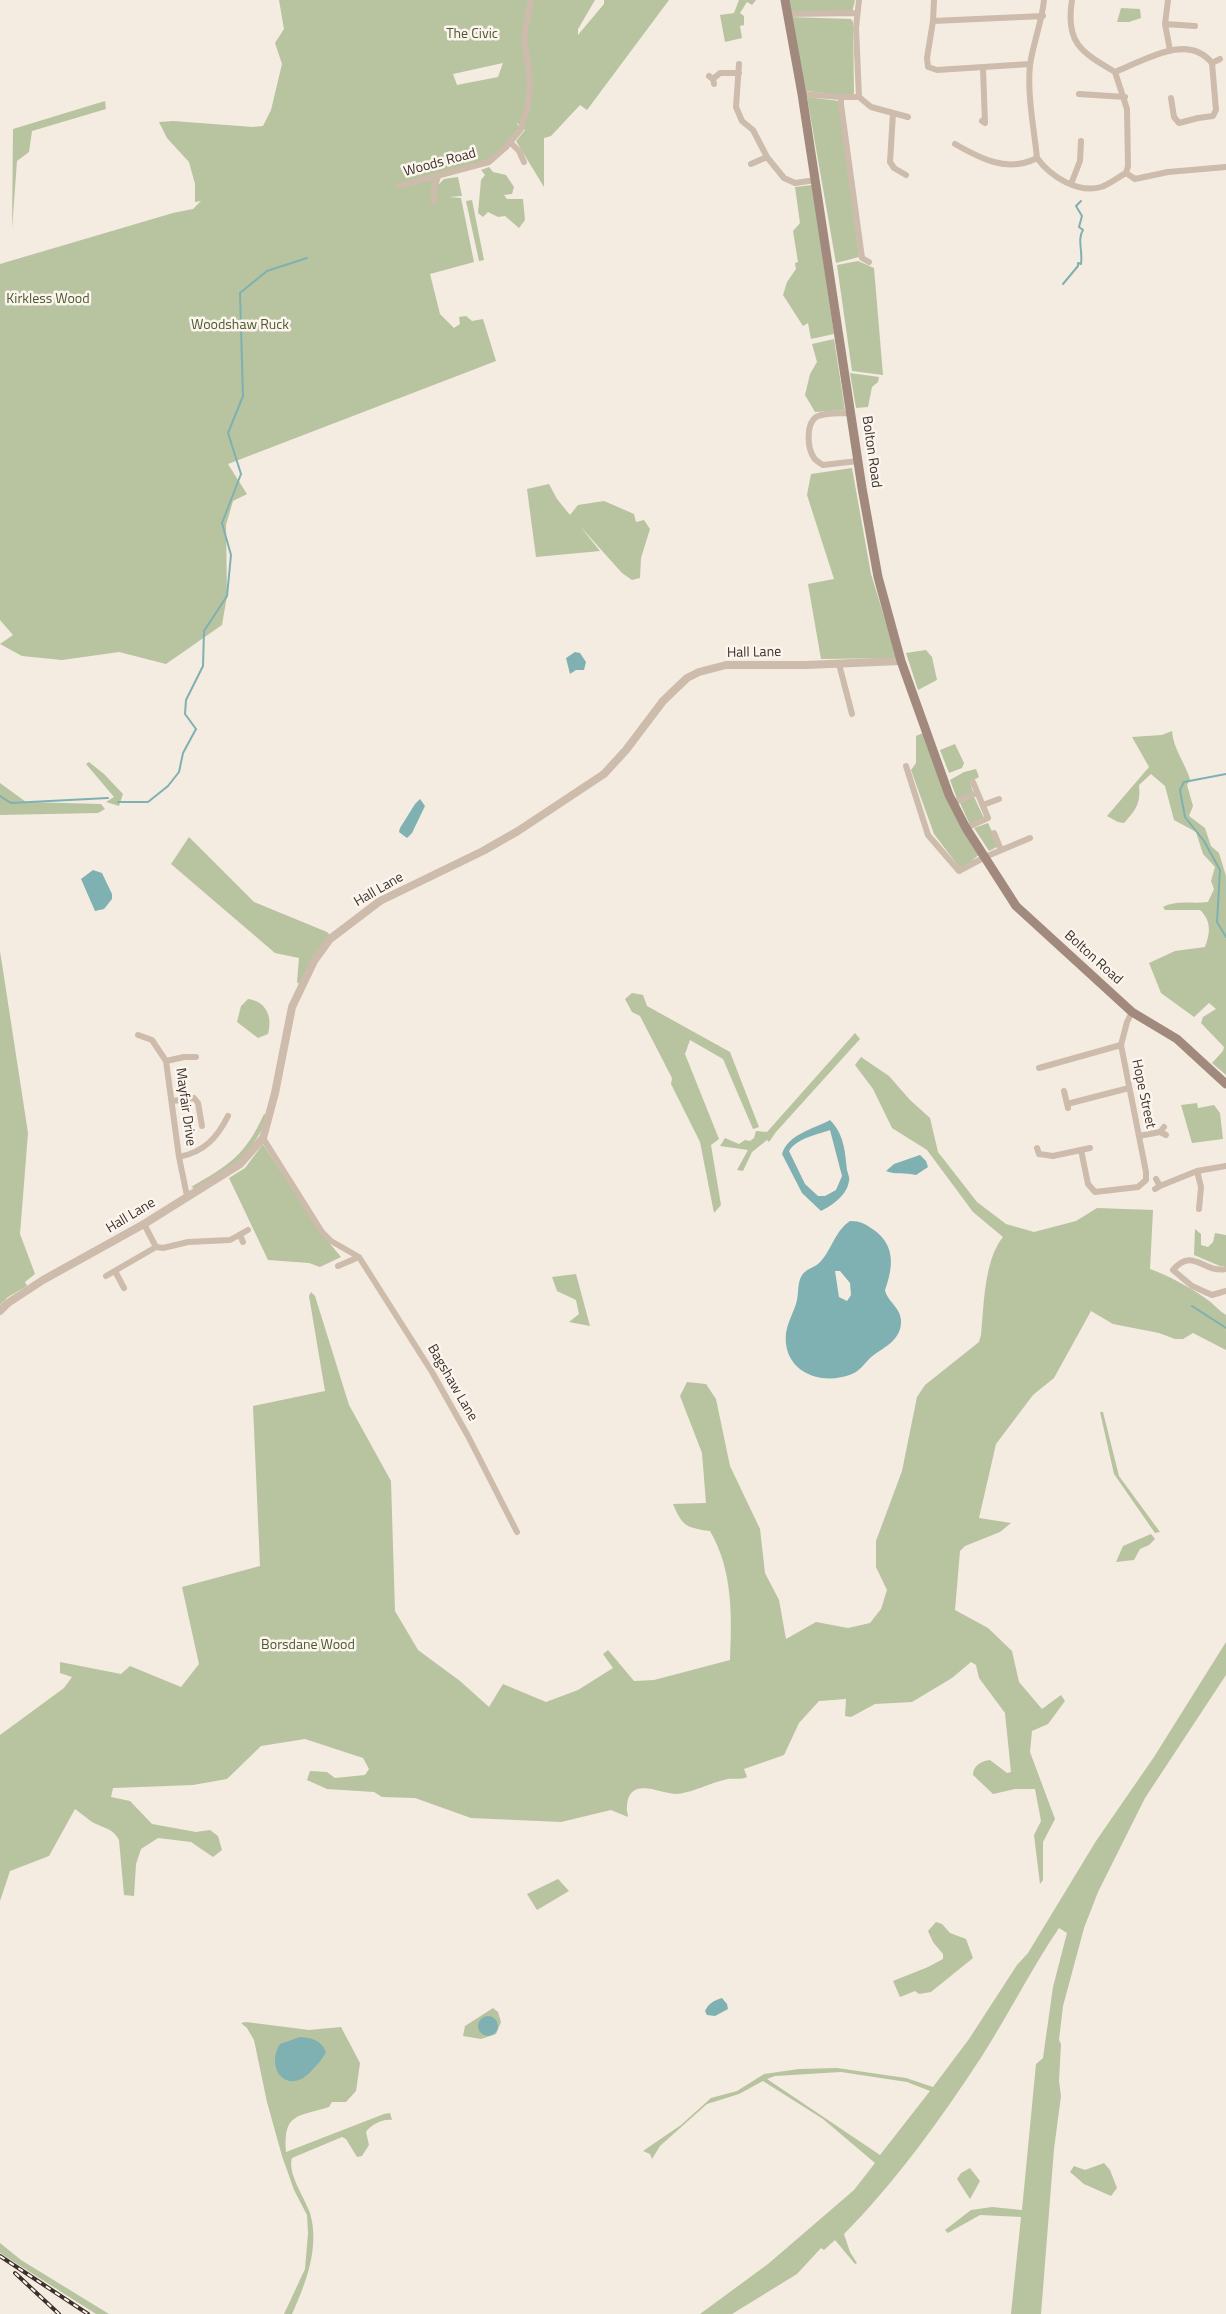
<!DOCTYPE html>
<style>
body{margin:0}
canvas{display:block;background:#f4ebe1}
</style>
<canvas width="1226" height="2314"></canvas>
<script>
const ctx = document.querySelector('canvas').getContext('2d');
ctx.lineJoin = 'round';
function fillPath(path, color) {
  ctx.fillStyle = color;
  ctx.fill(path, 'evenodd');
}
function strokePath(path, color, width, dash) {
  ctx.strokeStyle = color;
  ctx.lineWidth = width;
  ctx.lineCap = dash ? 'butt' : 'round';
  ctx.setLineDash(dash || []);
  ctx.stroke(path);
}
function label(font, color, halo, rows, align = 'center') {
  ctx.font = font + ' "Titillium Web",sans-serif';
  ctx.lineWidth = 5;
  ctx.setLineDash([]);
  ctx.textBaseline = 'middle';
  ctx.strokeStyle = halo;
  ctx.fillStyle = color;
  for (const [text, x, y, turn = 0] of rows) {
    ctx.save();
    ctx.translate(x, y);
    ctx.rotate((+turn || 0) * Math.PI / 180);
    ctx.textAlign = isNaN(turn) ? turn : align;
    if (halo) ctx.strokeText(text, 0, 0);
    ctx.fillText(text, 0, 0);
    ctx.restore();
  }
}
fillPath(new Path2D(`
 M279 0H595L578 29V35L604 4V0H669L587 110 580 105 551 136 544 138V187L516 141 525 130 516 122 521 129 489 162 438 178 439 184 444 179 458 177 462 196 449 197 461 198 474 262 430 274 440 314 454 328 460 324 459 317 466 316 472 321 483 319 496 361 228 464 247 494 233 501 226 525 227 596 222 625 166 664 119 652 62 660 22 656 0 644 13 635 0 620V264L173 213 193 209 201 201 195 202V184L189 162 167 138 159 122 173 121 253 127 263 126 271 110 282 64 275 43 284 29ZM503 63 498 77 457 85 453 74Z
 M739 0H756L752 5 747 2 740 13 744 16V25L740 26 742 38 725 42 720 15 734 13Z
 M788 0H855L852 13 788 11Z
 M1121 8 1140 9 1141 18 1129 22H1117Z
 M789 17 851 19 853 22 854 93 851 96 806 91Z
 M807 97 839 101 859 257 836 263Z
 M105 101 106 109 32 131 29 152 17 161 12 229 13 129Z
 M489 167 493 172 506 175 514 187 512 194 504 195 507 199H523L525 220 519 228 505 216 498 217 488 212 483 217 478 213 481 180 485 175 481 170Z
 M812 185 834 334 811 339 808 323 803 326 783 295 787 282 796 269 795 263 798 262 793 231 800 223 795 187Z
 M472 200 484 260 479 261 466 201Z
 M858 261 874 268 883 375 852 371 837 265Z
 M834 339 845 410 815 412 805 395 810 374 817 362 812 344Z
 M850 373 879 377 878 382 872 387 868 407 856 408Z
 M852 468 871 574 897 658 821 659 808 584 834 579 807 495 811 474Z
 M549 484 557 499 570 515 578 505 604 501 634 514 636 522 644 520 650 529 641 558 640 578 632 580 622 573 579 525 600 551 536 557 527 489Z
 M926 650 932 657 937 680 918 690 906 653Z
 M1172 731C1173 748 1185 763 1190 779L1187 785 1193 806 1189 816 1205 828 1211 846 1219 853 1226 876V1075L1212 1063 1223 1051 1224 1047 1201 1023 1203 1017 1216 1009 1209 1003 1194 1017 1161 993 1149 963 1175 951 1205 947C1210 934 1212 921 1200 910H1165L1163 907C1177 900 1193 904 1208 902L1214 889 1211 881 1215 867 1203 854 1196 832 1174 820 1165 786 1151 774 1139 785C1141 803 1136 810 1124 823L1118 822 1107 816 1149 767 1132 737 1162 735Z
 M923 733 980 854 965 866 959 867 934 834 911 770 916 763V736Z
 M955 744 964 763 962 768 949 773 940 750Z
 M89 762 104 774 123 794 119 806 106 802 114 797 86 764Z
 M976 769 979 777 970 782 973 792 957 799 950 780 964 772Z
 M0 783 26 802 101 804 105 809 98 813 0 815Z
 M974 797 984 818 970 825 960 803Z
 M988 823 999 846 989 851 974 828Z
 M189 837 254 902 327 932 330 935 313 956 299 984 297 982 299 958 275 953 171 864Z
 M0 951 28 1133 20 1234 35 1274 25 1282 27 1286 8 1297 0 1305Z
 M632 993 643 995 647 1006 730 1052 759 1127 753 1129 723 1059 690 1040 685 1054 719 1139 711 1145 721 1205 714 1213 700 1142 671 1084 672 1078 640 1016 632 1012 625 999Z
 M248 999C266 1001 273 1017 268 1034L258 1038 237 1022 241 1006Z
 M855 1033 860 1039 776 1132 769 1142 767 1140 752 1152 743 1171 737 1170 748 1150 720 1146 725 1138 739 1144 745 1140 750 1141 754 1138 756 1131 767 1132Z
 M861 1057 889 1076 910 1100 930 1118 938 1152 977 1202 1006 1224 1034 1232 1076 1221 1097 1208 1153 1210 1150 1269C1169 1276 1188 1286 1205 1298 1213 1303 1218 1310 1226 1315V1350L1193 1333 1183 1339H1175L1159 1333 1113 1324 1091 1311 1054 1378 1033 1395 996 1444 979 1518 1011 1523 1000 1532 965 1546 960 1551 955 1610 988 1628 1012 1651 1019 1682 1042 1709 1061 1695 1065 1701 1048 1724 1032 1731 1030 1752 1055 1819 1043 1842V1880L1040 1884 1034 1835 1041 1821 1035 1789H1015L993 1794 973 1775C973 1766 981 1761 990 1760L1007 1773 1011 1772 1005 1713 979 1678 976 1665 971 1662 952 1678 912 1702 875 1704 851 1717 845 1716 846 1699 819 1701 799 1723 784 1755 744 1769 747 1777C741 1780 734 1778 728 1779 712 1782 690 1794 675 1794 659 1793 629 1776 627 1806 626 1810 628 1813 628 1817L611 1810 561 1822 471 1818 415 1798 382 1797 374 1792 327 1789 307 1780 310 1771 327 1772 335 1778 365 1775 369 1769 363 1758 305 1739 261 1746 227 1779 193 1785 113 1788 111 1797 130 1801 152 1824 196 1832 210 1830 218 1836 222 1850 213 1857 191 1842 158 1838 141 1849 136 1864 134 1896 124 1895 119 1840C113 1828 103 1828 92 1822 86 1818 81 1813 75 1809L49 1856 10 1871 0 1901V1735L64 1688 72 1677 60 1673V1662L121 1674 130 1666 181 1687 199 1664 182 1587 260 1566 253 1406 325 1391 309 1296 311 1292 315 1296 349 1405 391 1481 395 1611 418 1650 460 1681 489 1707 503 1684 546 1702 578 1690 613 1668 603 1654 608 1650 634 1681 654 1680 730 1660C732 1617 733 1570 710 1531 687 1528 682 1526 673 1504L706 1503 702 1453 680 1396 687 1382 706 1384 716 1399 730 1466 760 1529 765 1573 779 1600 786 1639 816 1622 848 1628 870 1623 881 1609 887 1590 876 1567V1541L902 1471 917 1397 925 1385 979 1342 981 1335C984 1306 984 1260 1003 1237L973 1212 927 1150 892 1128 873 1089 855 1065Z
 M1197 1103 1198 1108 1214 1105 1220 1113 1223 1139 1192 1143 1181 1105Z
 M264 1114 268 1115C251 1158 233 1165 197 1189L191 1187C229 1165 245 1156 264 1114Z
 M263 1144 321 1233 341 1257 320 1267 309 1263 268 1260 229 1178 245 1168Z
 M1195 1229 1201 1234V1245L1208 1247 1213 1242 1215 1233 1226 1235V1266H1220L1194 1255Z
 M576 1274 590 1326 569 1322 579 1314 576 1300 557 1291 552 1277Z
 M1100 1412H1103L1119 1476 1160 1532 1155 1533 1114 1474Z
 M1151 1534 1155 1539 1149 1545 1140 1549 1134 1560 1116 1562 1123 1546Z
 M1226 1642V1675L1145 1798 1098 1892 1084 1928 1073 1969 1063 2006 1059 2040 1061 2044 1059 2081 1061 2096 1054 2149 1041 2314H1011L1021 2217 980 2215 948 2233 945 2230 971 2210 992 2207 1022 2210 1036 2064 1043 2058 1053 1987 1067 1933 1059 1928C1031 1969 1009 2014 982 2056 943 2116 895 2183 844 2234L850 2252 857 2263 855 2264 835 2240 824 2250 821 2248 797 2274 732 2314H700L768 2264 854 2190 875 2163 823 2119 763 2081 739 2094 707 2104 660 2146 652 2159 650 2154 643 2151 681 2125 711 2098 737 2091 764 2074 799 2069 837 2068 906 2078 933 2087 969 2039 1017 1965 1028 1953 1096 1841 1154 1757ZM841 2072 907 2082 930 2091 880 2155 767 2079 775 2076Z
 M558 1879 569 1891 537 1910 527 1894Z
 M936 1922 942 1924 950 1933 966 1939 973 1958 931 1992 919 1994 915 1991 900 1997 893 1981 928 1967 943 1959V1954L933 1942 928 1931Z
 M493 2008 498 2012 501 2022 496 2034 481 2039 463 2036 465 2026Z
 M246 2022 309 2030 341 2027 360 2063 356 2091 346 2102H332L329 2107C297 2117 283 2113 286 2152L384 2114 390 2113 392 2120C384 2118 370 2125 366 2132L369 2145 362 2156 357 2157 346 2139 342 2137 292 2158C287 2173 305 2198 310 2213 320 2247 306 2283 292 2314H284L305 2269 308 2233 307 2215 294 2190 282 2156 267 2102 254 2040 247 2028 241 2023Z
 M1104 2163 1110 2170 1117 2188 1111 2196 1084 2184 1070 2172 1074 2166 1085 2170Z
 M970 2168 980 2181 970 2199 957 2179 961 2173Z
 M0 2243 21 2260 109 2314H96L0 2253Z`), '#b8c4a0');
fillPath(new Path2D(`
 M575 652 580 653 586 662 584 670H576L570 674 566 658Z
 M420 799 425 806 412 833 407 838 399 832 400 828 415 804Z
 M93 870 102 873 112 894V899L104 909 95 911 81 879Z
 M830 1120C844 1134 845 1151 847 1170 848 1174 850 1178 849 1181 847 1195 833 1205 821 1211L802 1193 782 1154C788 1134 814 1129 830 1120ZM830 1130 842 1176 836 1190 825 1196H818L805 1184 789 1151C797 1138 816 1135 830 1130Z
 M920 1155 926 1161 928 1167 916 1175C905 1172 896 1175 886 1171L894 1164Z
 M850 1221C861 1221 865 1224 874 1230 896 1246 893 1268 885 1290 887 1301 900 1307 901 1320 902 1338 887 1346 875 1354 866 1360 862 1370 852 1374 820 1387 782 1371 786 1333 788 1322 793 1313 796 1304 799 1295 797 1285 801 1277 805 1268 816 1268 821 1261 832 1249 835 1231 850 1221ZM835 1271H840L850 1283 851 1295 847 1301 839 1297Z
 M722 1998 727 2004 728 2009 715 2016 707 2015 705 2011C709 2003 713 2001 722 1998Z
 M478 2026a10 10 0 1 1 20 0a10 10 0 1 1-20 0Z
 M300 2037C312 2038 321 2040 326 2052 323 2058 319 2063 314 2068 289 2099 264 2069 280 2044Z`), '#7fb0b2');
strokePath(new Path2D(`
 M1063 284 1078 266V263L1081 264C1083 252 1077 239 1083 230L1079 227 1082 216 1076 206 1081 201
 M1226 774 1184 782 1180 790 1185 817 1204 841 1220 870 1217 922 1226 937
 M0 796 11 803 108 798
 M118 802H148L168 786 179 772 183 753 196 729 185 714 186 700 203 666 204 631 227 596 231 555 222 523 241 474 228 433 243 396 240 293 267 271 307 258
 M1192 1306 1226 1328`), '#7fb0b2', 2);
strokePath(new Path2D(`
 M859 0 856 28 859 97H841V105L862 258 869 262
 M934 0 933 21 927 58 928 67 937 70 1030 64
 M1072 0C1065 43 1081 52 1115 72
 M1168 0 1165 24 1170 50
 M787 14 857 13
 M933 21 1043 16
 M1165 24 1195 26
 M1212 63 1220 59
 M739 64 736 107 742 121 753 130 767 157 784 178 795 183 816 180
 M1115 72C1144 61 1187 32 1212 63
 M1115 72 1127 109 1128 166 1126 173
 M709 76 713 79 714 84
 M713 79 720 73H739
 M802 94 841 97
 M1079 94 1125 97
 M859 97 871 107 908 117
 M1171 98 1174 117 1179 123 1198 118 1213 116 1216 110 1212 63
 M893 113 890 162 894 168 906 175
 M982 121 985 123 983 68
 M510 142 519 151 524 162
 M955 144C981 159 1008 173 1037 158
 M1037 158C1034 128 1027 95 1030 65 1033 43 1042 22 1044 0
 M1037 158C1050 176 1078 194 1101 187 1110 184 1118 177 1126 173
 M751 164 767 157
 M1126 173 1135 179 1168 172 1226 167
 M1071 184 1080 161 1081 141
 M399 186 489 162 506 147 521 129 528 105 530 81 524 36 531 0
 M434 202V188L438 177
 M851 413C841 414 825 412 816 417 806 424 807 448 814 458 816 461 820 463 823 465L858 461
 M839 664 852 714
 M906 766 928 835 959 871 985 857 1030 838
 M953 803 977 793
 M983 805 999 799
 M966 828 988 818 973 782
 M994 833 1001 850
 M138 1035 152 1040 166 1061 179 1157 187 1196
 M166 1061 184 1057H196
 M1039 1068 1121 1045
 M1064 1091 1068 1108
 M173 1101 194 1098 198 1103 202 1126
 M1067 1104 1129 1088
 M1164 1127 1160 1132 1166 1135
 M1139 1136 1160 1132
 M263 1138 322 1232 331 1241 359 1257 432 1372 468 1436 517 1532
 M1037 1148 1039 1154 1053 1156 1090 1148
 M1081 1150 1088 1184 1095 1192 1138 1187 1146 1180V1172L1121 1045 1127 1022 1132 1012
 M179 1157C204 1152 217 1138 228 1116
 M1197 1171 1201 1187 1199 1209
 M1160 1186 1197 1171 1226 1166
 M1155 1189 1160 1186 1156 1179
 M144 1224 156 1247
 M240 1235 243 1242
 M338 1266 359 1257
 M1226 1269C1204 1274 1193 1246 1173 1270L1192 1286 1212 1295 1226 1291
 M115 1271 124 1288
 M106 1276 156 1247 163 1248 188 1242 230 1240 248 1230`), '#cdbbac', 6);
strokePath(new Path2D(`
 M0 1311 8 1303 43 1280 144 1224 240 1164 263 1138 275 1093 292 1007 314 961 330 939 380 901 483 851 518 831 604 774 626 750 663 701 687 678 699 672 726 665H806L901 661`), '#cdbbac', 8);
strokePath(new Path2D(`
 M785 0 802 94 862 488 878 577 901 661 949 795 966 828 1016 906 1132 1012 1177 1039 1226 1084`), '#a18a7d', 9);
const rail = new Path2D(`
 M0 2256 88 2314
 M15 2273 59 2314`);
strokePath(rail, '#3b302b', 4);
strokePath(rail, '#fbf5ee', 2, [5.5]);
label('14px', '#4a5a2e', '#fbf5ee', [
 ["The Civic",472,35],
 ["Kirkless Wood",48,300],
 ["Woodshaw Ruck",240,326],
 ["Borsdane Wood",308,1646]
]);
label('14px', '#3b302b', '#fbf5ee', [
 ["Woods Road",440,163,-15],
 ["Bolton Road",871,452,82],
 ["Hall Lane",754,653,-1],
 ["Hall Lane",379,890,-30],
 ["Bolton Road",1093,958,42],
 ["Hope Street",1143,1094,78],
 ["Mayfair Drive",185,1107,82],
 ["Hall Lane",131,1216,-31],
 ["Bagshaw Lane",452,1383,60]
]);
</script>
